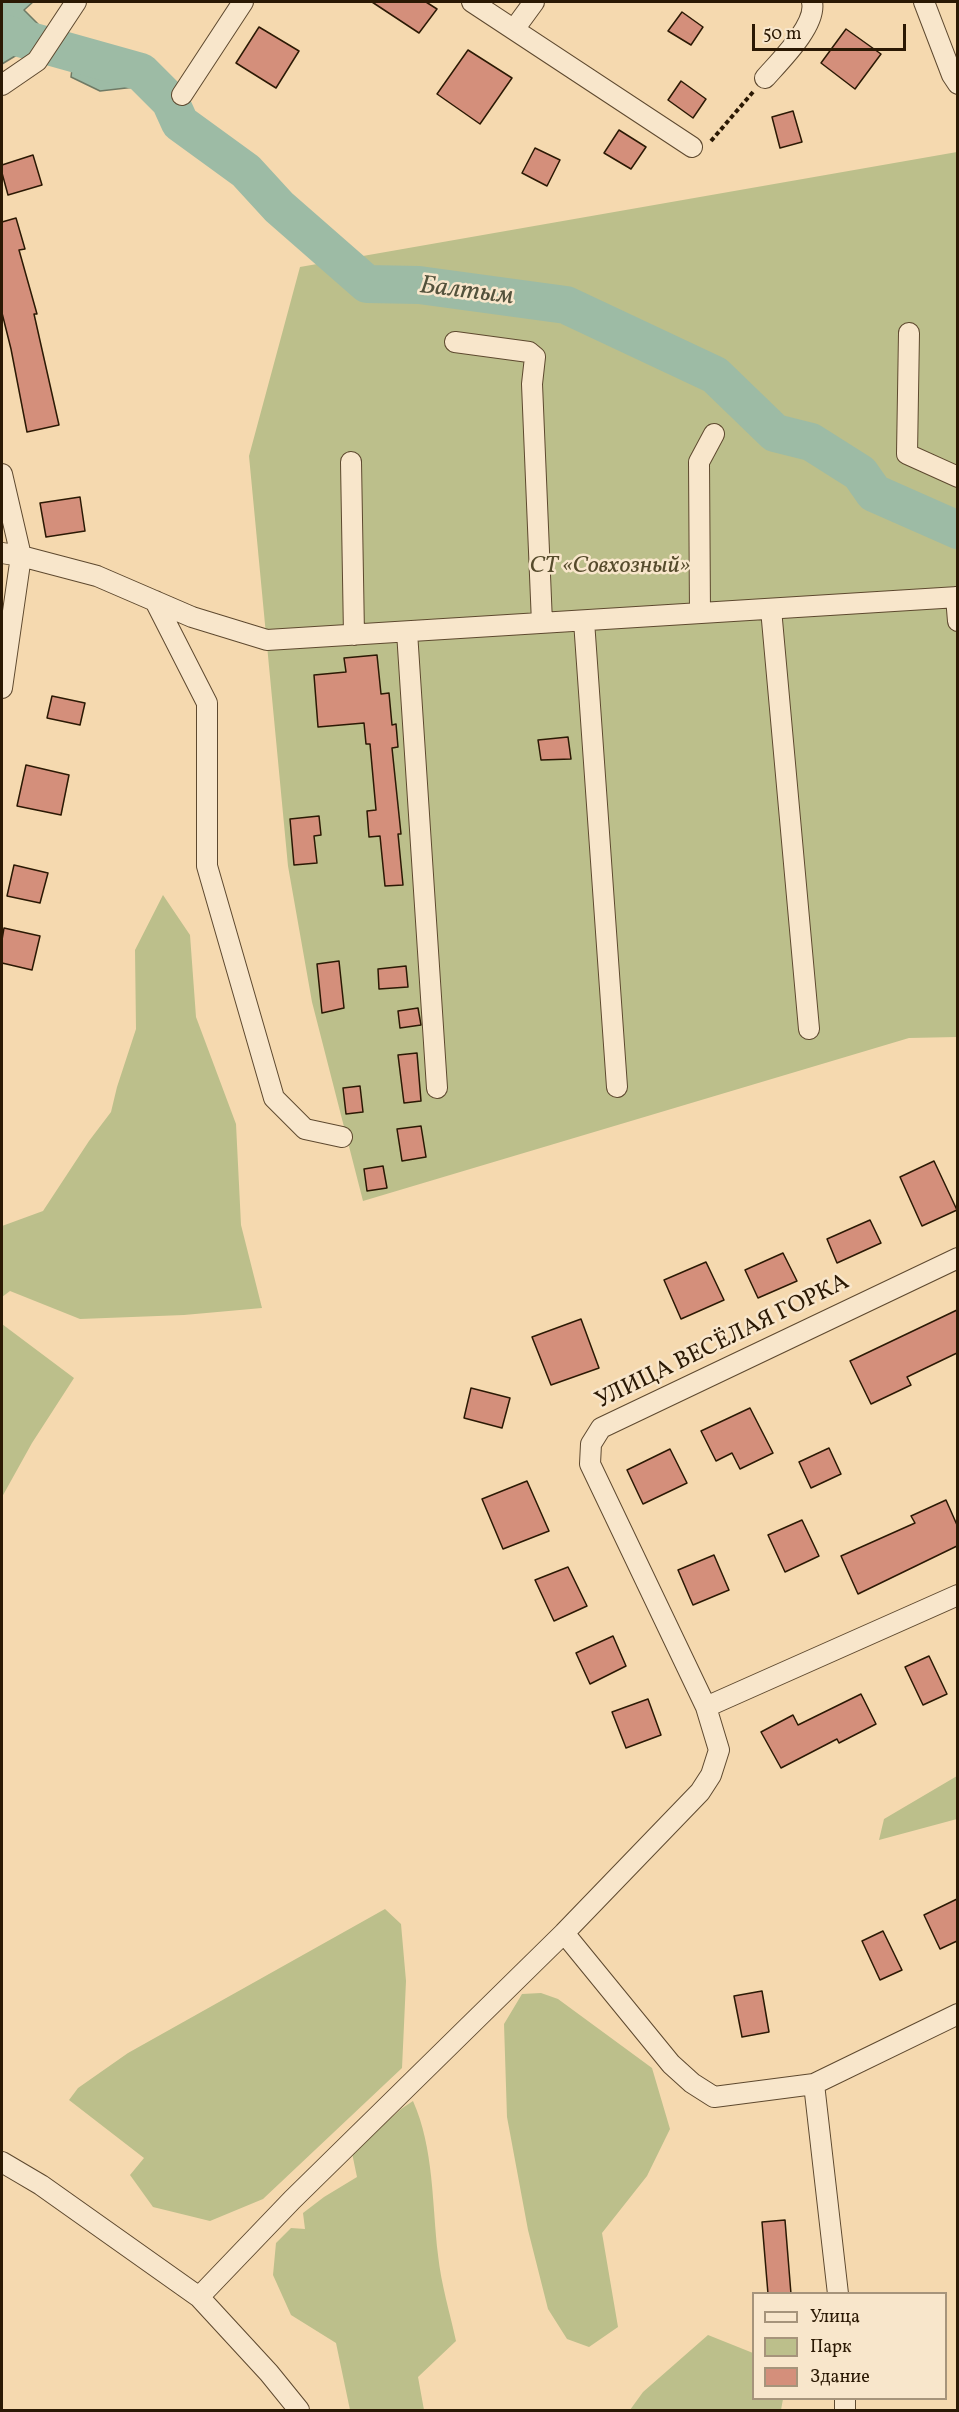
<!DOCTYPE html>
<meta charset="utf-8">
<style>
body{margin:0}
#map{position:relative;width:959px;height:2412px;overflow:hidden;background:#f5d9af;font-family:Vollkorn,serif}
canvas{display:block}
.frame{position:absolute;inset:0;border:3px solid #2b1904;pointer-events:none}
.legend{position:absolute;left:752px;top:2292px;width:195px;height:108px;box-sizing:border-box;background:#f8e6cb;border:2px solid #a6947b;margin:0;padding:8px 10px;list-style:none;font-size:18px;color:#2b1904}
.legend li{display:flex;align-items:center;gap:12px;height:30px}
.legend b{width:30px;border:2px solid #a6947b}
.scale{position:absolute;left:752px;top:24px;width:154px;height:27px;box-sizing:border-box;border:3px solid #2b1904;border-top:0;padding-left:8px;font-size:18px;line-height:21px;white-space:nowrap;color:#2b1904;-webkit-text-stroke:4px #f8e6cb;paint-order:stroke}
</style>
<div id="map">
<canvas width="959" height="2412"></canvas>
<div class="frame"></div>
<ul class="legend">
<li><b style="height:8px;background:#f8e6cb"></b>Улица</li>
<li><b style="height:16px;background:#bcbf8b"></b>Парк</li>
<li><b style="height:16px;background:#d48f7b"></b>Здание</li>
</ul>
<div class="scale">50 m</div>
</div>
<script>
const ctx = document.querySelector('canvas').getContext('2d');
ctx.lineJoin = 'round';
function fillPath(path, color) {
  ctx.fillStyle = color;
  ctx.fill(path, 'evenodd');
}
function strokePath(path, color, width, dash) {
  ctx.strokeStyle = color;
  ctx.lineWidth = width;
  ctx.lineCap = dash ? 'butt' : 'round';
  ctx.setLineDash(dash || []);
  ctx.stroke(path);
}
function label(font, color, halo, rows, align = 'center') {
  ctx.font = font + ' Vollkorn,serif';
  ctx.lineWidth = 5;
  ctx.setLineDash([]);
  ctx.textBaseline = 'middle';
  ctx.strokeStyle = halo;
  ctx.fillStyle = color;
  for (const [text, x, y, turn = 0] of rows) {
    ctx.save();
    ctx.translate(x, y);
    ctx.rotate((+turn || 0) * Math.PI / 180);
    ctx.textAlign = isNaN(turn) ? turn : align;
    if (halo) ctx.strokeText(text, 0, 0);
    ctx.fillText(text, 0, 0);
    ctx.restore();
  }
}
fillPath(new Path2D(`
 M957 152V1037L909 1038 363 1201 312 1002 288 866 249 456 300 267Z
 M163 895 190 935 196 1017 236 1124 241 1225 262 1308 184 1315 80 1319 10 1291 2 1297V1226L43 1211 89 1141 111 1112 117 1087 136 1029 135 950Z
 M2 1324 74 1378 32 1443 2 1497Z
 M957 1776V1819L879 1840 884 1819Z
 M385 1909 401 1924 406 1981 402 2068 263 2199 210 2221 153 2207 130 2175 144 2158 69 2100 78 2088 128 2053Z
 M541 1993 558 1999 652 2068 670 2129 647 2176 602 2233 618 2327 589 2347 567 2339 548 2309 528 2230 507 2117 504 2024 522 1994Z
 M413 2101C434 2148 432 2204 438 2255 441 2284 450 2313 456 2341L418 2377 424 2410H350L336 2343 291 2315 273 2275 276 2243 291 2228 305 2229 303 2213 324 2197 357 2177 352 2153 401 2109Z
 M708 2335 753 2353 754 2398 783 2399 781 2410H630L643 2392Z`), '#bcbf8b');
const water = new Path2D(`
 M2 2H33L24 10 38 24 25 50 2 64Z
 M75 44H103L147 57 135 87 100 91 71 77Z`);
fillPath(water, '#9dbba5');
strokePath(water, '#6f7a65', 1.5);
strokePath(new Path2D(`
 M2 33 141 72 170 101 180 123 246 171 279 207 367 284 419 285 566 305 715 375 775 433 811 442 860 473 874 493 958 530`), '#9dbba5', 38);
const building = new Path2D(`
 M372 2H426L437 9 419 33Z
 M682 12 703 27 691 45 668 31Z
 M259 27 299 51 276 88 236 63Z
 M846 29 881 54 855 89 821 63Z
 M468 50 512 78 480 124 437 94Z
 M681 81 706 99 693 118 668 100Z
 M793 111 802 142 780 148 772 117Z
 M619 130 646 147 631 169 604 153Z
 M535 148 560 160 547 186 522 173Z
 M33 155 42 185 8 195 2 173V165Z
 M16 218 25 249 19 250 37 314H34L59 425 27 432 11 349 2 313V222Z
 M80 497 85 531 46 537 40 503Z
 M377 655 381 694 389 693 392 725 396 724 398 747 392 748 401 834H398L403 885 385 886 380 836 369 837 367 811 376 810 370 744H366L364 723 318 727 314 675 346 672 344 658Z
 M52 696 85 703 80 725 47 718Z
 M568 737 571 759 541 760 538 740Z
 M26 765 69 775 61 815 17 806Z
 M319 816 321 835 314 836 317 863 294 865 290 819Z
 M14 865 48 873 40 903 7 896Z
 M4 928 40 936 32 970 2 963V940Z
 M339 961 344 1008 322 1013 317 964Z
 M406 966 408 987 379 989 378 969Z
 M418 1008 421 1025 400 1028 398 1011Z
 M417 1053 421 1101 404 1103 398 1055Z
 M360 1086 363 1112 346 1114 343 1088Z
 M421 1126 426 1157 402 1161 397 1129Z
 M934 1161 957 1210 922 1226 900 1177Z
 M383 1166 387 1188 367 1191 364 1169Z
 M870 1220 881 1243 837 1263 827 1239Z
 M783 1253 797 1281 758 1298 745 1270Z
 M706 1262 724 1300 681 1319 664 1280Z
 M957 1310V1353L907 1377 911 1385 871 1404 850 1361Z
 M581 1319 599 1368 551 1385 532 1337Z
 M471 1388 510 1398 502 1428 464 1418Z
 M750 1408 773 1453 740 1469 732 1453 716 1461 701 1431Z
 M829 1448 841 1474 811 1488 799 1462Z
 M670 1449 687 1483 643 1504 627 1470Z
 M527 1481 549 1531 503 1549 482 1499Z
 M946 1500 957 1525V1546L858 1594 841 1556 915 1523 911 1516Z
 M802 1520 819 1556 785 1572 768 1535Z
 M714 1555 729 1590 693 1605 678 1570Z
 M568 1567 587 1606 554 1621 535 1580Z
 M613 1636 626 1666 590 1684 576 1653Z
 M929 1656 947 1694 923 1705 905 1667Z
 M861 1694 876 1724 839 1743 837 1739 781 1768 761 1732 793 1715 798 1725Z
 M648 1699 661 1735 626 1748 612 1712Z
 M957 1899V1941L940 1949 924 1915Z
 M883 1931 902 1970 880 1980 862 1941Z
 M762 1991 769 2032 742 2037 734 1996Z
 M785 2220 791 2294H768L762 2222Z`);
fillPath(building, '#d48f7b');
strokePath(building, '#2b1904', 1.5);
const minor = new Path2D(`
 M472 2 692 147
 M924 2 952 75 958 84
 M515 28 534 2
 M765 78C780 61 817 25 812 2
 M2 85 37 61 76 2
 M182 95 243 2
 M909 333 907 454 958 477
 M455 342 529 352 535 357 532 384 542 623
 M351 462 354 635
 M2 474 21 556 2 688
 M2 553 21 556 97 576 192 617 267 640 958 597
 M956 597 958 621
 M155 601 207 703V866L274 1098 305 1129 342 1137
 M771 609 809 1029
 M700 613 699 462 714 434
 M584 621 617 1087
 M407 632 437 1088
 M706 1707 958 1595
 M564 1933 671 2064 692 2083 714 2097 814 2084 958 2014
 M814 2084 838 2294
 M2 2162 41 2185 199 2297 269 2373 299 2410
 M199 2297 292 2200 564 1933 700 1792 711 1775 719 1750 706 1707 590 1464 591 1444 601 1428 958 1258
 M845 2398V2410`);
strokePath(minor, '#5e492f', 22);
strokePath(new Path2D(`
 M711 141 753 92`), '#2b1904', 4, [4.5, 3]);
strokePath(minor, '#f8e6cb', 20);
label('italic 24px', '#564b2c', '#f8e6cb', [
 ["СТ «Совхозный»",610,568]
]);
label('24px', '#2b1904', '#f8e6cb', [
 ["УЛИЦА ВЕСЁЛАЯ ГОРКА",723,1343,-26]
]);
label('italic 26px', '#53523c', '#f8e6cb', [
 ["Балтым",467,293,7]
]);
</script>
